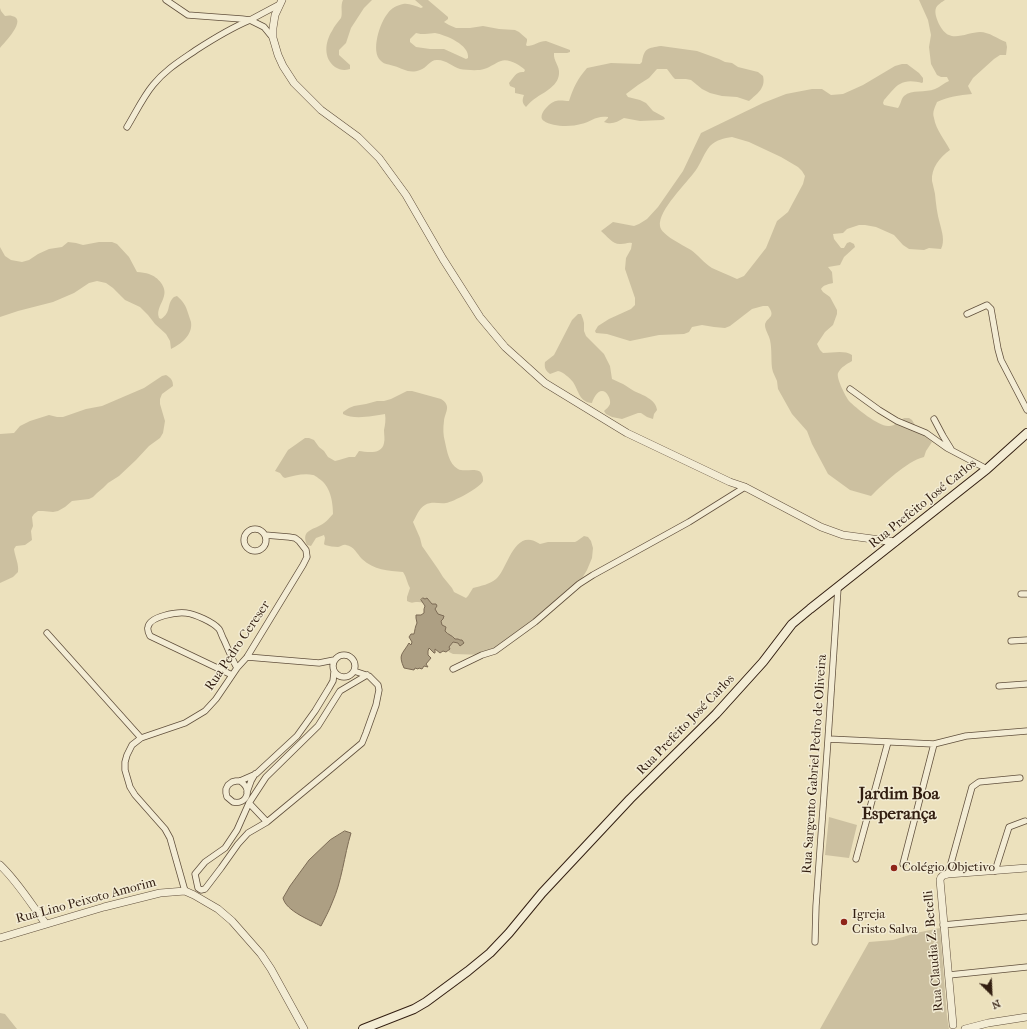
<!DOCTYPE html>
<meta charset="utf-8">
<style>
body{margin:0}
#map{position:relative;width:1027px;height:1029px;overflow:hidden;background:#ece1bd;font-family:"IM FELL French Canon",serif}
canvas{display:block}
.north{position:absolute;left:971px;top:973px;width:40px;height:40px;-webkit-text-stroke:3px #f3ecd4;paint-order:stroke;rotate:156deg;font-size:11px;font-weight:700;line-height:16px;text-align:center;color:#321e11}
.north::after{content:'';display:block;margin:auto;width:14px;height:18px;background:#321e11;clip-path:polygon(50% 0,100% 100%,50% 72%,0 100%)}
</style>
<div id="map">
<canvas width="1027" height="1029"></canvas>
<div class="north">N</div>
</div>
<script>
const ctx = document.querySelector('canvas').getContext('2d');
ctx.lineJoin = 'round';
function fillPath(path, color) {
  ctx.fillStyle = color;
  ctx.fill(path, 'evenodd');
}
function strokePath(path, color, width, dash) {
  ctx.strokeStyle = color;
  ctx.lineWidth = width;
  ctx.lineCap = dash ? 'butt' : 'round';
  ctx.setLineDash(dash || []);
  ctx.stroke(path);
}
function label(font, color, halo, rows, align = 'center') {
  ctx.font = font + ' "IM FELL French Canon",serif';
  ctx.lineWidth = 3;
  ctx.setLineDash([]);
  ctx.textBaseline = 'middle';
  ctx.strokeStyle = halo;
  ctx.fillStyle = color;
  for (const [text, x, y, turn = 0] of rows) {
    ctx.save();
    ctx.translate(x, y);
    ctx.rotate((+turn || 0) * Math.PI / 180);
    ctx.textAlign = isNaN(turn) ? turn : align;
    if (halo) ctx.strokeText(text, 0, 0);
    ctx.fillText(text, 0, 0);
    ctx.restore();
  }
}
fillPath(new Path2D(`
 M343 0H372L364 8 351 28 346 43 339 50V55L350 65V69C344 71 340 70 335 67 323 58 325 42 332 31 334 26 338 22 341 18 343 13 340 6 343 0Z
 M415 0H428L448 17V19L444 22 449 25 456 28H470L483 26 499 29 515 30 519 32 527 39V41L526 45 527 46C534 46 539 41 546 41L570 50V52L567 53H554C553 61 560 66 559 74 558 87 542 93 533 100 530 102 528 105 526 107 522 103 522 100 524 95L515 93V88L510 86 509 83C514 77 516 71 524 72L525 70C520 65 508 58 501 61 495 63 491 67 484 69 479 71 466 70 460 69 453 67 446 60 438 60 430 59 427 68 420 70 409 74 404 69 394 66 389 64 385 65 381 61 370 52 380 22 388 13 391 8 398 5 403 4 409 3 415 6 421 8L423 7ZM416 33C419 34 422 34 425 34 429 34 432 33 435 33 446 35 470 45 468 58L466 59 444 49H430L416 47 410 42V39Z
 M919 0H945C942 2 937 5 936 8 933 15 942 33 949 35 957 39 971 32 980 32 989 32 998 39 1006 42L1007 47 1006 55H1000L994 59 973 78 968 86 972 94C959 95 948 97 937 102 935 107 932 112 934 118 936 130 945 140 950 150 940 157 931 168 932 181 933 185 934 189 935 194 936 204 937 214 940 224 942 232 945 241 941 249L929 248 924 250 909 249 903 245 894 235 876 227 865 225H859L847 229 843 233 833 234 834 239 841 248H844L847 243 850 242 854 244 855 247 844 257 840 265 828 267 832 272 833 283C829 284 823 285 821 289L823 292 830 297 837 310V314L833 325 825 332 817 344 820 350 823 353C833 353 844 350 852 355V361C847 364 841 367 838 373 836 378 846 397 849 401 856 408 878 426 888 426 894 427 899 421 904 418H909L912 420 918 430 932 442 926 451 924 457C907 461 883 484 871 496L850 490 828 474 812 444 807 431 792 414 778 389 777 381 773 372 772 368C771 359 772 349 770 340 769 335 765 330 765 325 766 317 777 318 768 306H763L752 309 730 326 725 328 714 327 702 325 692 327 689 332 684 334 659 335 630 341 607 334 596 333 595 331 598 326 609 319 631 309 635 305V298L625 269 626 258 631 249 632 243C627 242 626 244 621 244 613 245 607 236 601 231L613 222 634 226 639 224 647 219 658 207 683 171 701 133 763 103 786 94 812 89H822L831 95 843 94 863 85 895 66 902 64H907L919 73 923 78V82L922 83C915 81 906 80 900 84 895 86 888 96 884 100L883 103 884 105 898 108C901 104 901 99 904 96 912 89 925 93 935 89 940 87 944 83 949 81L947 77H941L937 75 931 64 929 47 931 35 928 20ZM732 137 749 142 781 157 798 167 802 171 805 176 803 184 788 212 777 221 766 248 748 271 744 276 737 279C729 275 720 272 712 268 704 263 698 255 691 250 683 245 661 235 660 226 658 210 687 183 696 170 701 163 704 153 710 146 716 140 724 138 732 137Z
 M0 8 1 11 5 16C7 16 9 15 12 16 28 19 4 43 0 48Z
 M661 46 697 51 719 59 725 62 732 63 738 67 758 72 763 76C766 88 757 94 749 101L737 97 722 96 710 93 702 89 691 80 686 79H675L673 77 667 69H657L649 78 638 85 626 94 628 97 640 100 646 103 653 111 664 117 665 119 662 120 640 121 624 118C617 122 612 125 604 122L608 118V117C596 115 591 122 581 124 572 127 552 127 544 121 536 116 550 102 556 101 560 100 565 101 569 101 574 86 577 80 587 68L611 63 640 64 642 62C644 48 648 48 661 46Z
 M68 242 76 243 83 245 99 242H112L117 244 129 257 137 272C141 272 146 273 149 274 158 277 167 287 164 296 162 304 156 310 159 318L161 319C172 312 166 304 174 297L177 296C183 301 186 306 188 313 189 316 190 319 191 322 193 335 181 344 171 349L170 341 166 334 155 324 148 315 140 307 125 300 113 288 106 283 97 281 89 283 74 293 53 302 18 311 0 317V247L5 256 11 260 22 262 29 260 38 254 49 249 62 247Z
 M578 314H581L583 319 584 323V331L586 336 604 354 610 366 612 379C616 381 619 382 623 384 627 386 630 389 634 391 642 395 656 399 657 410L654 414 653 419 647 417 641 413H638L622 419 612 417 606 414 604 411C606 409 609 407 610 404 611 399 607 391 602 391 597 391 593 399 592 403 579 402 579 391 573 382 570 378 563 372 558 371L550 374C546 371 544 368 545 362L554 355 572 320Z
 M166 375C171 378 173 380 173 386L162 394 160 399V404L165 421 163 433 160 438 149 446 136 460 119 476 108 483 103 488 97 493 93 497 89 499 72 501 65 507 58 511 53 512 43 511H38L34 514 32 517 33 526 31 531 32 540 25 545 16 546 14 549C15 557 19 564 18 572L13 577 0 583V434L14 433 20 426 30 421 49 415 57 417H63L86 409 102 406 144 388 162 376Z
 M407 391H412L441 399C452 406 445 412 444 421 443 428 443 435 445 442 447 451 449 464 458 469 464 473 480 466 482 475 483 476 483 480 483 481 480 488 453 502 446 503 439 504 432 501 425 505 419 508 416 517 413 522L420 538 422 546 438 569 443 577 452 588 454 592 466 598 468 596 473 588C481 586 490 584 496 579 508 569 514 526 540 544L548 542H575L577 541 584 536 588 537 591 541 593 548 592 558 587 570 581 580 560 596 544 614 486 655 453 654 449 652 427 604C425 603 421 602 418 602 412 602 413 604 407 601V597L410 588C407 583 407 578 403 572 388 571 374 570 362 559 357 554 354 546 346 545 343 544 341 547 338 547 334 547 329 546 325 545L324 544 325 538 324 535 316 538 311 546 307 545C300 529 315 530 324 523 327 521 330 517 333 514 333 501 330 485 318 478 317 477 314 475 313 475 304 473 293 476 285 478L283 477 280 473 275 471 288 450 305 438H309L314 440 319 447 324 451 328 457 335 461 339 460 349 457H355L359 451C367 452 382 455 384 443 385 439 384 435 384 430 385 425 386 420 385 414 373 416 354 420 343 414V412L349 408 354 406 366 404 377 401H384L391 399Z
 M829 817 857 825 849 858 825 855Z
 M940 928 947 1017 949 1029H820L869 942 893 940 916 933Z
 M0 1013 5 1014 17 1029H0Z`), '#ccc0a0');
const water = new Path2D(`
 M423 598 425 599 427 598 432 604H436L437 606 435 609 438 614 444 616 443 619 441 621 442 625 446 627 445 631C448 635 452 635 455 639H458L460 640H462L464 643 460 646 458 643 453 642 449 647 450 649 446 652 443 651 440 653 435 649V653H434L429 648 428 651V655L431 658 426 664 428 667 424 666 422 669 419 668 418 669 415 668 414 670 404 668C398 654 402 655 409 643L411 645 412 642 409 637 411 634H414C415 630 415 627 417 623L416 618V615H421L424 613V609L425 606 421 600Z
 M345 831 351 833C344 856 342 881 332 903 329 911 325 918 321 926 310 920 286 911 283 898L290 886 309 860 330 840Z`);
fillPath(water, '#ad9f83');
strokePath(water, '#7c6b55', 1);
const minor = new Path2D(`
 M166 0 188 15 242 19 250 20 280 4
 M127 127C135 114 143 97 153 85 165 70 180 61 196 50 213 39 231 28 250 20L264 27 273 38
 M967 314 987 305 991 309 998 349 1001 360 1027 410
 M850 389 879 410 897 421 926 433 947 448 987 469
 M934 419 943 436 951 449
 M244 540a11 11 0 1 1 22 0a11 11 0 1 1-22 0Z
 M1021 594H1027
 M47 633 141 738
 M1011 641 1027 640
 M333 666a11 11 0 1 1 22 0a11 11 0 1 1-22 0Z
 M247 657 319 663 334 660
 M453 669 482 655 495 651 535 622 579 584 593 575 689 522 745 487
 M354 671 369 676 378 685 379 690 376 705 366 733 362 743 325 774 267 822 248 833 238 844 221 868 205 889 201 890 198 888 195 874 205 862 225 848 237 830 249 803 266 777 318 726 340 691 367 675
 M232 675 150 636C149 634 147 630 148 627 150 616 177 612 186 613 195 614 213 622 219 629 221 632 222 637 224 640 228 649 232 659 237 668
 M999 686 1027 684
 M828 739 934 744 966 736 1027 731
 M240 781C253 789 247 805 233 802L227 797 226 793V789L228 785 232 782 236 781H240L256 774 297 736 315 711 329 688 333 681 334 672
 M247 792 251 781 255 774
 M249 803 267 822
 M856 859 888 742
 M903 864 934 744
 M995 871 1009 827 1025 821
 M948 874 972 787 979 782 1020 778
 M185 891 170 838 165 829 135 795 130 787 125 770V762L127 755 132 745 141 738 185 723 205 711 216 699 237 668 247 657 303 565 307 557 306 550 299 541 295 538 289 537 265 535
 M943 925 1027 917
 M815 942 816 906 828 739 838 588
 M949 975 1027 967`);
const tertiary = new Path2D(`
 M282 0 275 15 273 28V38L278 55 283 66 294 83 321 110 358 137 379 158 406 195 443 259 480 317 505 347 545 383 627 433 730 482 745 487 821 527 843 535 895 542
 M0 865C18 882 31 904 46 924
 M0 938 104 907 160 893 185 891 194 895 218 909 232 921 261 954 271 969 304 1029
 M953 1025C949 977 944 929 940 880 941 876 943 875 948 874L1027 868
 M965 1029 988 1023 1027 1017`);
const secondary = new Path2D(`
 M363 1029 414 1009 426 1002 468 971 490 953 509 933 542 893 630 799 716 714 763 662 792 624 810 609 987 469 1027 433`);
strokePath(minor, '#604f3c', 7);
strokePath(tertiary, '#604f3c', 8);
strokePath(secondary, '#321e11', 10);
strokePath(minor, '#f3ecd4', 5.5);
strokePath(tertiary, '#f3ecd4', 7);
strokePath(secondary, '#f3ecd4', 8);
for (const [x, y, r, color] of [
 [894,868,4,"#8f2418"],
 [844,922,4,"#8f2418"]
]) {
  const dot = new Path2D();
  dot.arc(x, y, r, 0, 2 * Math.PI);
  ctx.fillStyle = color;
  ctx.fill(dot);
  strokePath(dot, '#f3ecd4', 1.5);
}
label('13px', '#321e11', '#f3ecd4', [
 ["Rua Prefeito José Carlos",923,504,-39],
 ["Rua Pedro Cereser",238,646,-56],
 ["Rua Prefeito José Carlos",686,725,-46],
 ["Rua Sargento Gabriel Pedro de Oliveira",815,764,-86],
 ["Rua Lino Peixoto Amorim",86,901,-15],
 ["Rua Claudia Z. Betelli",934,951,-95]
]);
label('13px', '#321e11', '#f3ecd4', [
 ["Colégio Objetivo",902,868],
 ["Igreja",852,915],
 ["Cristo Salva",852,930]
], 'left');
label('bold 17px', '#321e11', '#f3ecd4', [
 ["Jardim Boa",899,795],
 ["Esperança",899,815]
]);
</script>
